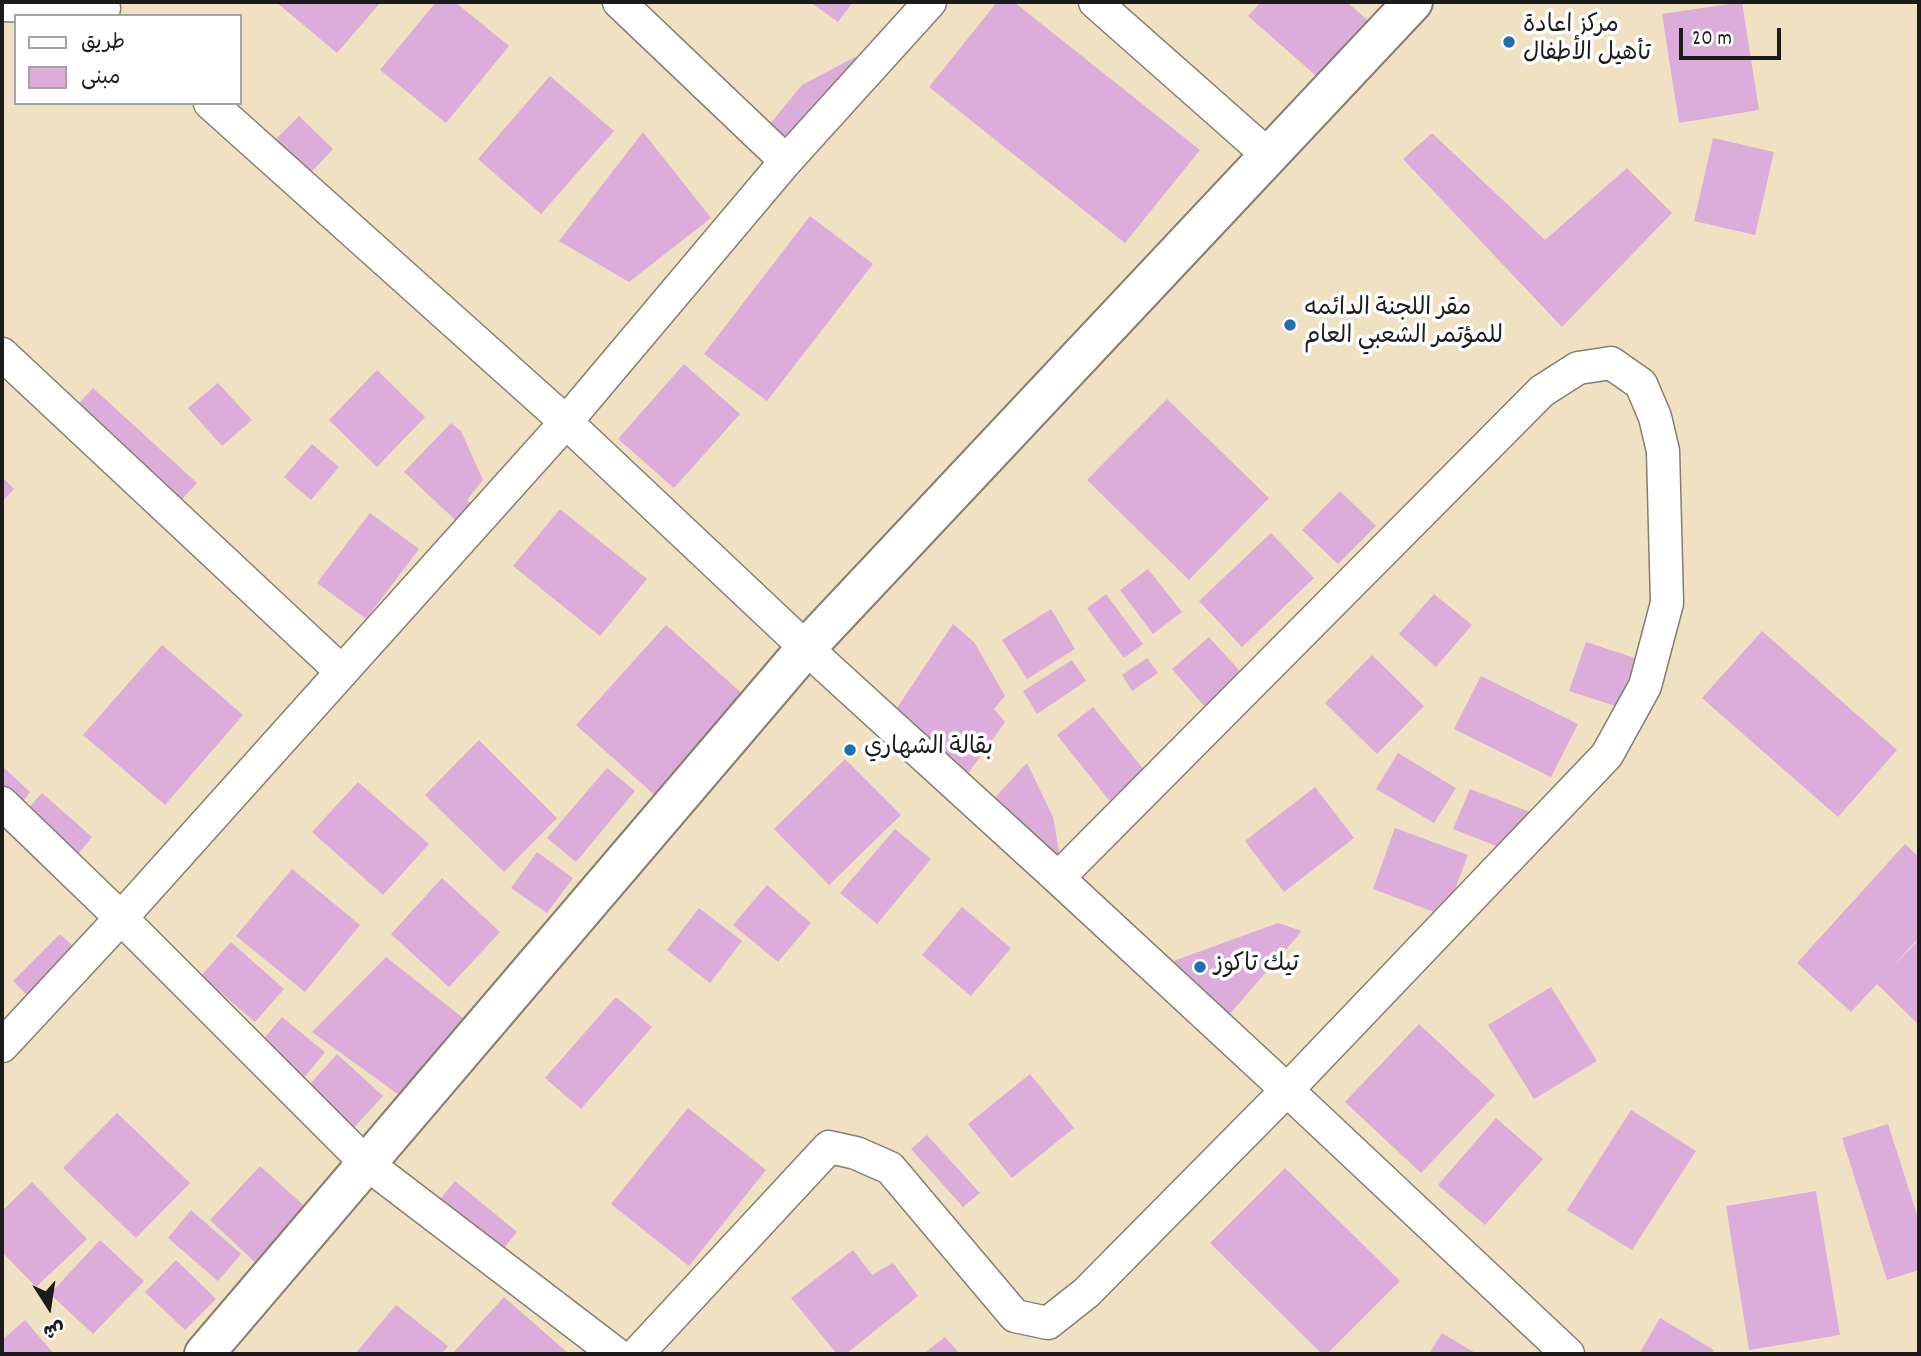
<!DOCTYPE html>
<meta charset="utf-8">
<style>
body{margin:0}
#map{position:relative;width:1921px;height:1356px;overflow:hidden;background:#f0e1c2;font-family:Dekko,"Playpen Sans Arabic",sans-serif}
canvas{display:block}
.frame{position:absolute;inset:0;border:4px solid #1c1c1c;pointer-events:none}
.legend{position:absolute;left:14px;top:14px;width:228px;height:91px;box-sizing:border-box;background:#fff;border:2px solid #a4a4a4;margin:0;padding:9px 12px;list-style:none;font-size:21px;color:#1c1c1c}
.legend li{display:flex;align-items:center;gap:14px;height:35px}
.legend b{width:35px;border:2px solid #a4a4a4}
.north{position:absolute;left:14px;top:1272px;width:70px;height:70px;-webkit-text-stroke:5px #fff;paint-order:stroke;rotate:168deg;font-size:19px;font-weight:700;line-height:28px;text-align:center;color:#1c1c1c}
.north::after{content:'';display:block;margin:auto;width:24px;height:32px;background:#1c1c1c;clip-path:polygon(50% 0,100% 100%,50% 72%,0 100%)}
.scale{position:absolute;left:1679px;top:28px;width:102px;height:32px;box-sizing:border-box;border:4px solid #1c1c1c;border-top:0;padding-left:9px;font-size:21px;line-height:24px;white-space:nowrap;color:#1c1c1c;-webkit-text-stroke:5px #fff;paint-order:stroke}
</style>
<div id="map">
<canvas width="1921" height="1356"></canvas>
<div class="frame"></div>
<ul class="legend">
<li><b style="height:9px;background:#fff"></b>طريق</li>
<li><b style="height:19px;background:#dcacda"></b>مبنى</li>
</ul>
<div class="north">ش</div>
<div class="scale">20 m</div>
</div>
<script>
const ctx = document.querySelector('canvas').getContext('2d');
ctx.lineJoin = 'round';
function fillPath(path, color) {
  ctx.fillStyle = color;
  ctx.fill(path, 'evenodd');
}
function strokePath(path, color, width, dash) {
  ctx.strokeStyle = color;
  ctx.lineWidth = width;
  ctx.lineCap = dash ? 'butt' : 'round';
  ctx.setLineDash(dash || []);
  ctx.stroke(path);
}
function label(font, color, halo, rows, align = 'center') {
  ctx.font = font + ' Dekko,"Playpen Sans Arabic",sans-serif';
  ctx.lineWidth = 7;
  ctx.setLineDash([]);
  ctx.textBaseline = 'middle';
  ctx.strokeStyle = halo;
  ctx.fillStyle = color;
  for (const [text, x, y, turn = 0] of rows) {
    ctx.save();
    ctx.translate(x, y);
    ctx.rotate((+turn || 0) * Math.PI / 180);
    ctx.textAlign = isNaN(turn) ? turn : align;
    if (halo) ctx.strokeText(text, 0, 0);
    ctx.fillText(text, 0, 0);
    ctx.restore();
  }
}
fillPath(new Path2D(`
 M276 2H381L337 53Z
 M436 2H455L509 46 446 123 380 70Z
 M810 2H853L838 22Z
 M997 2H1014L1200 150 1125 243 929 87Z
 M1261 2H1347L1373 25 1323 82 1248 16Z
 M1742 2 1759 110 1679 123 1662 14Z
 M855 57 874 65 792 169 756 141 802 85Z
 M550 76 614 131 541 214 478 159Z
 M299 116 333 149 304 180 269 146Z
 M643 132 711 218 629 282 559 241Z
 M1432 133 1545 240 1627 168 1672 213 1562 327 1403 159Z
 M1713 138 1774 152 1755 235 1694 221Z
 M810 216 873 264 767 401 704 354Z
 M684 364 740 414 674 488 618 439Z
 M377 370 425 417 377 467 329 420Z
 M218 383 252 420 222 446 188 408Z
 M93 388 197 483 163 520 59 425Z
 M1167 399 1269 498 1189 580 1087 480Z
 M451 423 461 431 483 480 467 500 479 513 465 529 404 472Z
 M312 444 339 467 311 500 284 477Z
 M2 477 14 489 2 502Z
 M1340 491 1376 526 1338 564 1302 530Z
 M560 509 647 579 600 636 513 566Z
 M370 513 419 549 366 619 317 583Z
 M1271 533 1314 578 1242 647 1199 601Z
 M1148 569 1182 612 1153 634 1120 590Z
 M1106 594 1143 644 1124 658 1087 608Z
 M1434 594 1472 625 1436 667 1399 634Z
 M1051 609 1075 649 1027 679 1002 640Z
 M953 624 974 642 1005 696 994 709 1005 722 964 779 893 714Z
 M666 625 747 698 658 798 576 725Z
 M1762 631 1897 750 1838 817 1702 698Z
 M1209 637 1257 690 1219 723 1172 669Z
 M1586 642 1638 659 1622 708 1569 691Z
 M162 645 243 715 165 805 83 735Z
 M1372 655 1424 706 1377 754 1325 703Z
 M1147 658 1158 673 1132 691 1122 675Z
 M1072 660 1086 681 1037 714 1023 691Z
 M1481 676 1578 724 1551 777 1454 729Z
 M1093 707 1157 786 1120 814 1057 735Z
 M479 740 557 818 504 872 425 795Z
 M1398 753 1456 788 1434 823 1376 789Z
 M845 759 901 815 829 885 774 829Z
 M1027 763 1053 817 1062 868 986 807Z
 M2 766 30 792 10 819 2 812Z
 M607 768 635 791 576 862 547 838Z
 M358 782 429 844 383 895 312 832Z
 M1315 787 1354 838 1284 892 1245 841Z
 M1470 789 1548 819 1532 860 1453 829Z
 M42 793 92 837 74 859 24 813Z
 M1395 828 1468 855 1445 916 1373 889Z
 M895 829 931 859 877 924 840 893Z
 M1905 844 1919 857V938L1892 967 1919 940V1025L1877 984 1851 1012 1797 963Z
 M537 852 573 878 547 913 511 888Z
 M292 869 360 925 305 992 236 936Z
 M442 878 500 932 449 987 391 934Z
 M767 885 811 923 778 962 733 925Z
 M962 907 1011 948 971 996 922 955Z
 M699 908 742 941 710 983 667 950Z
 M1278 923 1302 931 1228 1016 1168 963Z
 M60 934 94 967 46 1014 13 981Z
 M231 942 284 989 255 1022 201 976Z
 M386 957 472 1025 406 1100 312 1032Z
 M1551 987 1597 1061 1534 1099 1488 1025Z
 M616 997 652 1027 581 1109 545 1078Z
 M282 1017 325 1052 298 1085 255 1049Z
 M1419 1024 1495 1095 1421 1173 1345 1102Z
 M337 1054 383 1096 349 1133 303 1092Z
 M1030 1074 1074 1128 1012 1178 968 1124Z
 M688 1108 766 1170 689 1266 611 1204Z
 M1631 1110 1696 1151 1632 1250 1567 1210Z
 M117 1113 190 1183 136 1238 63 1168Z
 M1496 1118 1543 1159 1485 1225 1438 1185Z
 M1888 1124 1919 1221V1270L1887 1280 1842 1138Z
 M927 1135 980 1193 963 1207 911 1149Z
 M260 1166 310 1211 259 1266 210 1220Z
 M1285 1168 1400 1281 1327 1354H1322L1210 1243Z
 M455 1181 517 1232 490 1265 428 1214Z
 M32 1182 87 1239 36 1287 2 1252V1211Z
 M1816 1191 1840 1335 1749 1350 1726 1206Z
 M191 1210 241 1254 218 1281 168 1238Z
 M100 1240 144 1281 93 1334 50 1294Z
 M853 1250 872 1275 893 1263 918 1296 846 1354H837L791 1298Z
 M176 1260 216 1299 185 1330 145 1292Z
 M504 1297 569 1354H452Z
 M396 1305 448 1346 442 1354H355Z
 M1660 1318 1714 1350 1711 1354H1639Z
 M25 1320 54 1354H2V1340Z
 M1442 1333 1477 1354H1429Z
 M945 1337 960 1354H923Z`), '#dcacda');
const street = new Path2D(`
 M619 2 786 161
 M1095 2 1268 155
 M2 5 104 8
 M210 103 566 422 806 648 1058 878 1287 1090 1568 1354
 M2 354 342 672
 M2 803 121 918 366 1163 616 1354
 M2 1046 121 918 566 422 786 161 930 2
 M637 1354 829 1147 856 1153 890 1168 1015 1316 1048 1323 1086 1293 1287 1090 1607 755 1645 686 1667 603 1663 451 1655 417 1641 384 1611 363 1578 368 1542 391 1058 878`);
const secondary = new Path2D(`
 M204 1354 806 648 1413 2`);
strokePath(street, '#867e6f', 35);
strokePath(secondary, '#867e6f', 42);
strokePath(street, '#fff', 32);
strokePath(secondary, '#fff', 38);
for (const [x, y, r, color] of [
 [1509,42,7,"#1f6fb2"],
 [1290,325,7,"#1f6fb2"],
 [850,750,7,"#1f6fb2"],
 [1200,967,7,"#1f6fb2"]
]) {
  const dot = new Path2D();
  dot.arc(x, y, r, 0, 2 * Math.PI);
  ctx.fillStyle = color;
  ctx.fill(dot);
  strokePath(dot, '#fff', 2.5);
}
label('24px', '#1c1c1c', '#fff', [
 ["مركز اعادة",1523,28],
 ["تأهيل الأطفال",1523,56],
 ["مقر اللجنة الدائمه",1304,311],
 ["للمؤتمر الشعبي العام",1304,339],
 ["بقالة الشهاري",864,750],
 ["تيك تاكوز",1214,967]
], 'left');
</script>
